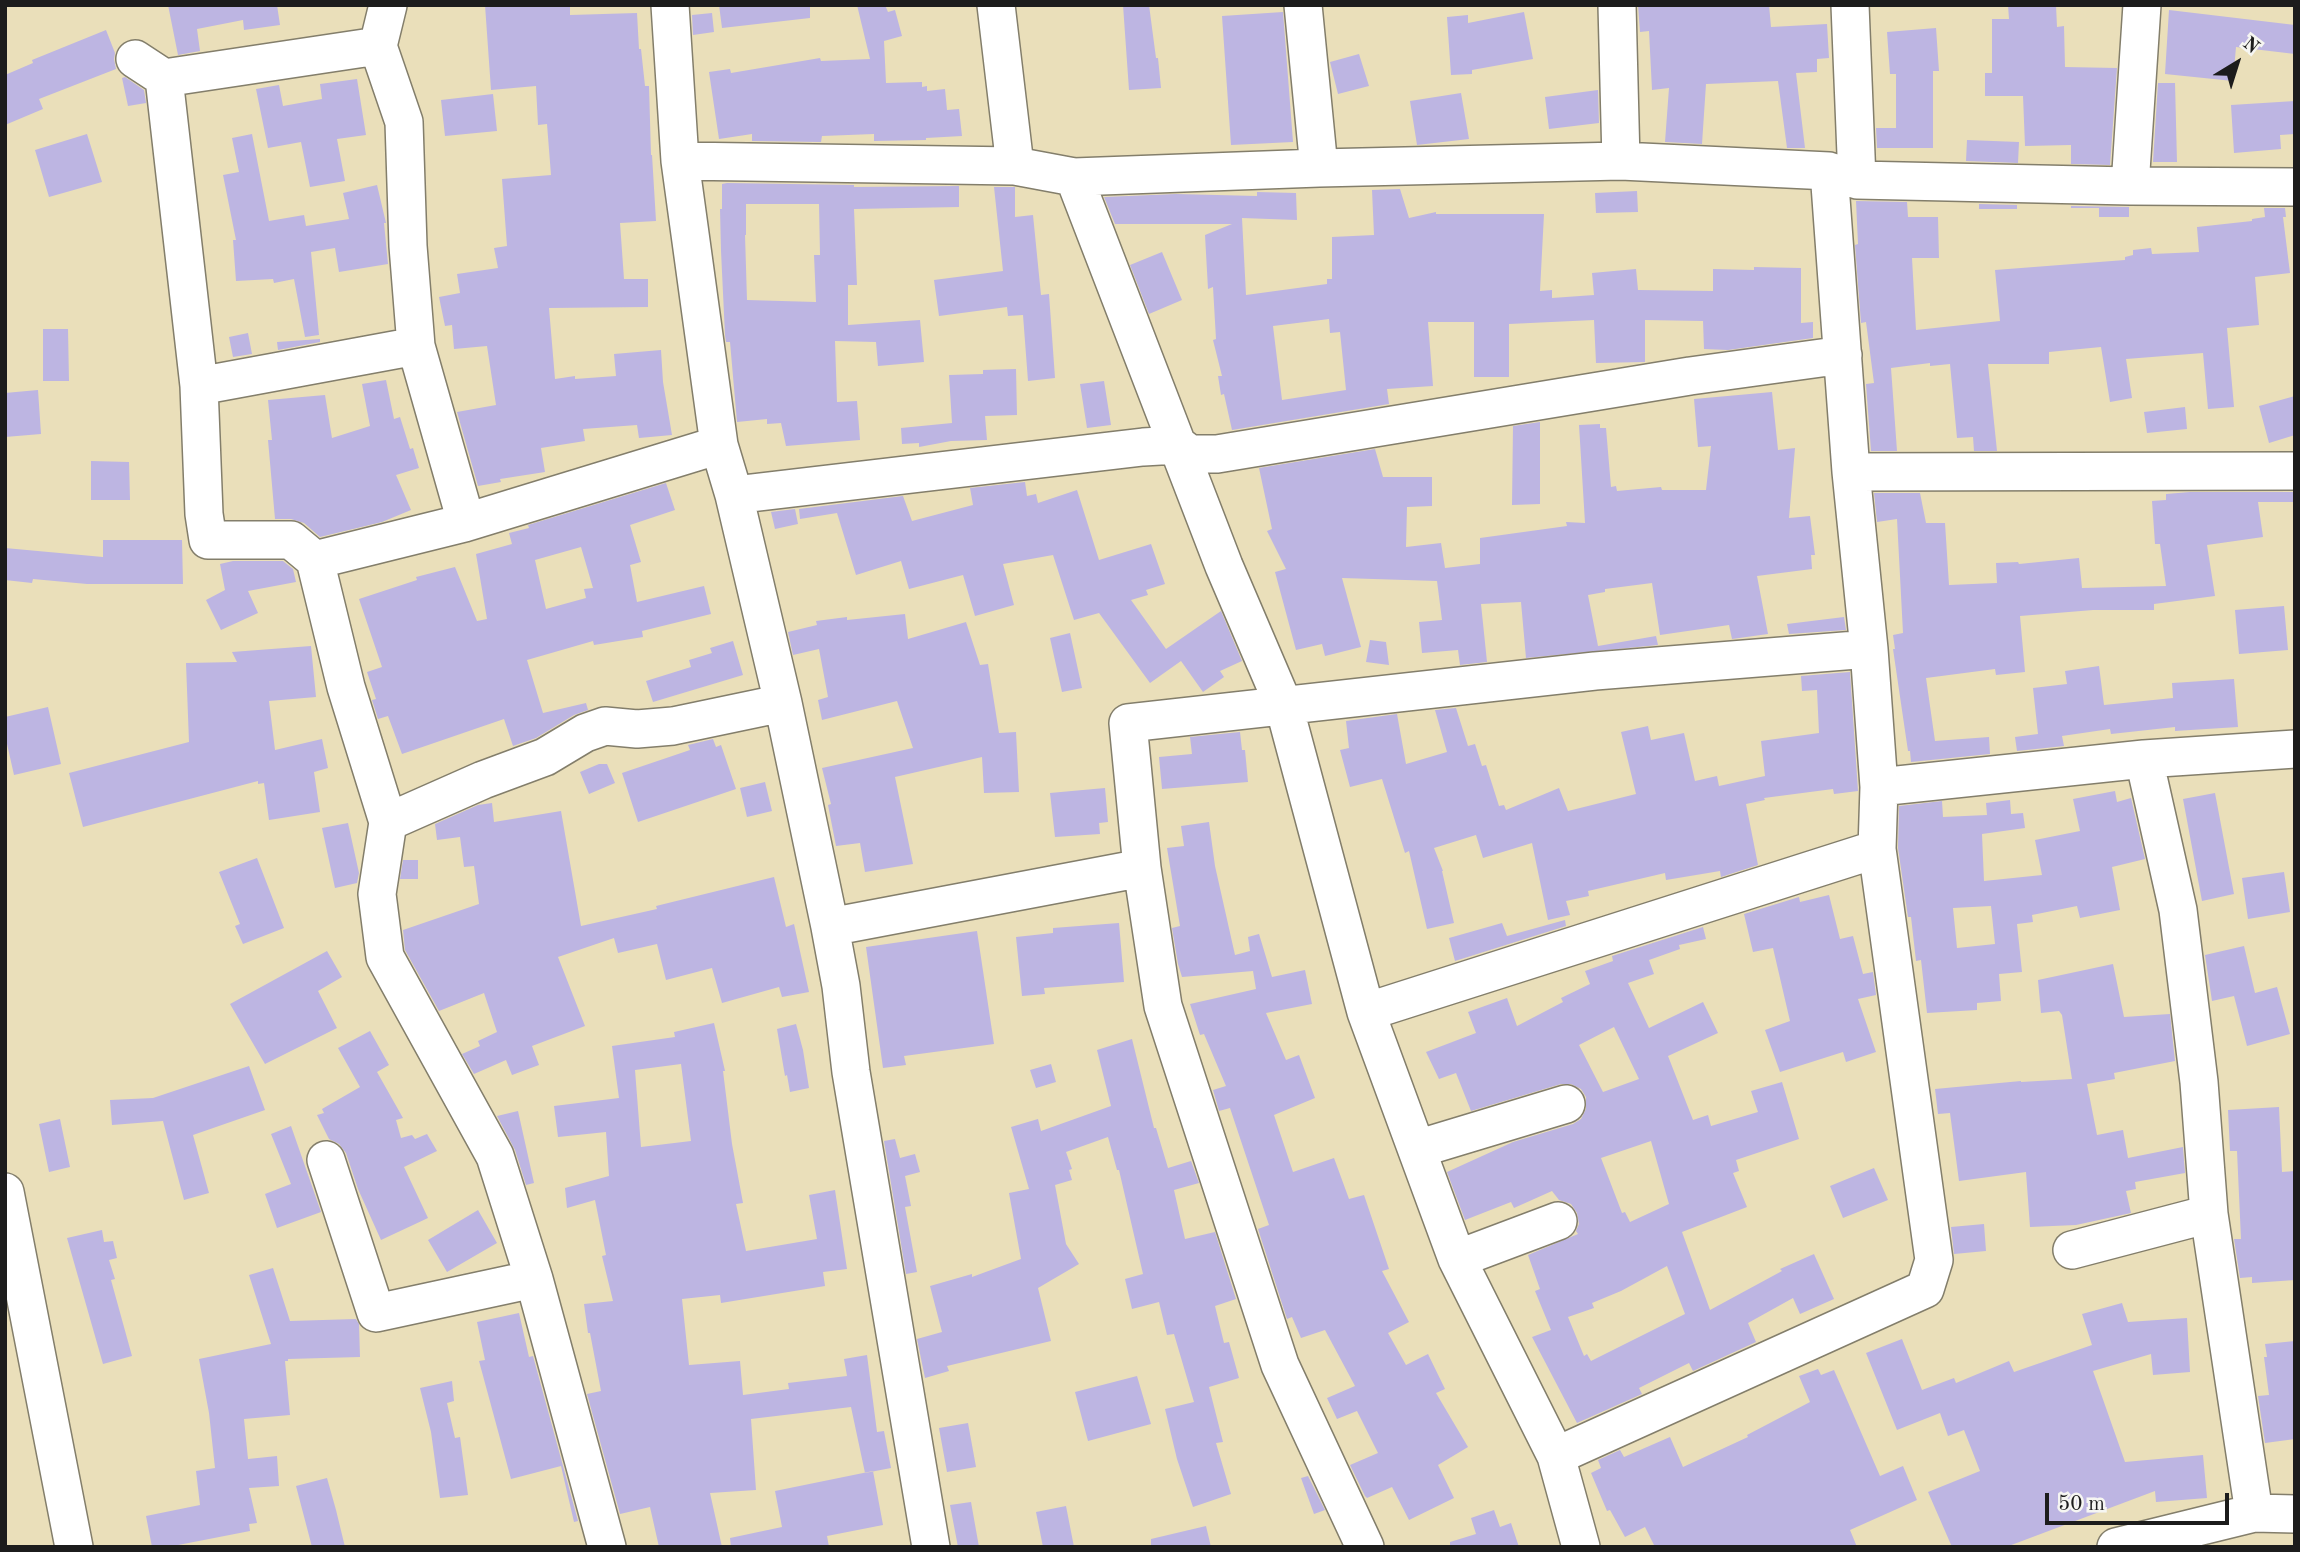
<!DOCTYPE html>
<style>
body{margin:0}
#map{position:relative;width:2300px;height:1552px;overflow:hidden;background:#eadfba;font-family:"Old Standard TT",serif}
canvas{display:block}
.frame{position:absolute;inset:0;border:7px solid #1c1c1c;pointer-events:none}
.north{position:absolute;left:2202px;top:28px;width:70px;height:70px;-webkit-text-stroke:5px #f6f6f2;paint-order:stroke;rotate:38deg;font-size:19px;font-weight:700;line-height:28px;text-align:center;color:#1c1c1c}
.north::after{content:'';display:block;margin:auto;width:24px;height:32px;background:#1c1c1c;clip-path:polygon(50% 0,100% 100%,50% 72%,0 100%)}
.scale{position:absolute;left:2045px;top:1493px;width:184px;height:32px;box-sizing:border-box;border:4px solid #1c1c1c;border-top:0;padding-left:9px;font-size:21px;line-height:24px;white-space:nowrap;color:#1c1c1c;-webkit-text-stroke:5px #f6f6f2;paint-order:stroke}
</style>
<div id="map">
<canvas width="2300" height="1552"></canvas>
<div class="frame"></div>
<div class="north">N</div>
<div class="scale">50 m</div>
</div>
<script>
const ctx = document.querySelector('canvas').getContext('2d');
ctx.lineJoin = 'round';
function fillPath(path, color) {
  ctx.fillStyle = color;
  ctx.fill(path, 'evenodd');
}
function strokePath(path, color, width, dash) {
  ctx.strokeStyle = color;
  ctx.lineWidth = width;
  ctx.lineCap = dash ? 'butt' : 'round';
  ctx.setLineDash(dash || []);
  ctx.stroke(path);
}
fillPath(new Path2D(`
 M168 5H277L280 25 244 30 243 20 197 29 200 51 178 55Z
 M485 5H570V15L637 13 639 49H641L645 86H649L651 155H652L656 221 620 223 624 279H648V307L549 308 555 379 575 376V379L616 376 614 354 661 350 663 382 672 435 639 438 637 425 583 429 585 441 541 448 545 472 500 479 501 482 478 486 457 412 496 405 487 346 454 349 452 325 445 326 439 297 460 293 457 274 498 268 494 248 507 246 502 179 551 175 547 124 538 125 536 86 491 90Z
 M719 5H810V18L722 28Z
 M857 5H885L888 12 895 10 902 36 884 41 886 83 922 82V87L927 86V91L945 89 947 110 959 109 962 136 926 138V140L874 141V134L822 136 821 142 752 141V134L719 139 709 72 730 69 731 73 820 58 821 61 870 59Z
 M1123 5H1149L1156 58H1158L1161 88 1129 90Z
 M1638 5H1769L1771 27 1827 24 1829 58 1817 59V72L1796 73 1805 148H1787L1778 81 1706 84 1702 144 1665 142 1669 88 1652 90 1649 31 1640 32Z
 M2008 5H2056L2057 27 2064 26 2065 67 2117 68 2110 165 2071 164V145L2025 146 2023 96H1985V73H1992V19H2009Z
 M2169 10 2295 25V54L2236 47 2233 81 2165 74Z
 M1283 12 1293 142 1231 145 1222 16Z
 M1524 12 1533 59 1472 70V74L1451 75 1447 17 1468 15V23Z
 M712 13 714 32 693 35 692 15Z
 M1936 28 1939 71H1933V148H1877L1876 128H1896V74H1890L1887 32Z
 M106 30 115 53 114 59 116 69 39 99 43 109 5 125V75L33 63 32 60Z
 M1359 54 1369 86 1338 94 1330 62Z
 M125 77 144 90 146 103 128 106 122 78Z
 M357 79 366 135 337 139 345 181 310 187 301 142 268 148 256 89 279 85 283 106 322 99 320 84Z
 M2158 83H2175L2177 162H2153Z
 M1598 90 1599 123 1549 129 1545 97Z
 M1461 93 1469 139 1417 145 1410 101Z
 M493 94 497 131 445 136 441 100Z
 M2295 101V134L2280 135 2281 149 2234 153 2231 105Z
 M87 134 102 182 49 197 35 150Z
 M252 134 269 221 304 215 306 226 349 219 343 193 377 185 386 223H384L388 264 339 272 335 248 311 252 319 335 305 337 294 279 274 283 273 279 236 281 233 240H236L223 175 239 172 232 138Z
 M1967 140 2019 142 2018 163 1966 161Z
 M727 183 854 185V187L959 186V207L854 209 857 285H848V325L920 320 924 362 878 366 876 342 835 341 837 402 857 401 860 440 786 446 781 423 767 424V419L737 422 730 342H726L725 335 721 251 720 209H722V184ZM746 204H819L820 255H814L816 302 747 300 745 235H746Z
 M994 187H1015V217L1033 215 1041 295 1049 294 1055 378 1028 381 1023 315 1008 316 1007 307 939 316 934 280 1003 271Z
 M1400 189 1409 218 1436 212V214H1544L1540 291 1552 290V298L1594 295 1592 273 1636 269 1638 290 1713 291V269L1754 270V267L1801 268V323L1813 322V338L1728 350 1704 349 1703 321 1645 320V362L1596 363 1594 320 1509 324V377H1474V322H1428L1433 386 1387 389 1389 404 1232 430 1224 394 1221 395 1218 376H1222L1213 340 1216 339 1213 287 1208 289 1205 235 1232 224H1115L1104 197 1176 194 1257 196V192L1296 193 1297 220 1242 218 1246 295 1327 284V279H1332V237L1374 235 1372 190ZM1329 319 1330 333 1340 332 1346 390 1282 400 1273 326Z
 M1637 191 1638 212 1596 213 1595 193Z
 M1856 201 1907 202 1908 217H1938L1939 258H1912L1916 330 2000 321 1995 270 2125 260V257L2133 255V250L2151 248 2152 254 2199 252 2197 227 2252 221V219L2265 217 2264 208H2285L2286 217H2283L2290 273 2255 277 2259 325 2227 328 2234 407 2208 409 2203 353 2126 359 2132 398 2110 402 2101 347 2049 352V364H1988L1997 451H1974L1973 437 1957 438 1950 364 1930 366V363L1891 368 1897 451H1871L1866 384 1874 383 1866 322 1861 323 1855 245 1858 244Z
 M1979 204 2017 205V209H1979Z
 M2071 206 2129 207V217H2099V208H2071Z
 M1162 252 1182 300 1149 314 1130 265Z
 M43 329H68L69 381H43Z
 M248 333 252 354 233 357 229 337Z
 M320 339V342L278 350 277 342Z
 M1016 369 1017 415 985 416 987 440 951 441 919 447V443L902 444 901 428 952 423 949 375 983 374V370Z
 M386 380 394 419 400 417 410 449 413 448 419 468 396 475 411 510 382 522 320 537 304 523 291 519H275L268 440H272L268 400 325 395 332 438 370 426 362 384Z
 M1104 381 1111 425 1087 428 1080 384Z
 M38 390 41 434 5 437V393Z
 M1772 392 1778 450 1795 448 1789 518 1810 516 1815 555H1811L1812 569 1757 576 1768 634 1732 639 1729 625 1660 635 1652 583 1605 589V592L1588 595 1598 646 1656 636 1658 645 1526 658 1521 602 1481 604 1487 662 1460 665 1458 650 1422 653 1419 622 1442 620 1437 581 1342 578 1361 647 1325 656 1322 644 1296 650 1275 572 1286 569 1267 531 1272 529 1259 468 1375 449 1383 477H1432V506L1407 507 1406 547 1441 543 1445 568 1480 564V538L1567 526 1566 522 1585 523 1579 425 1600 424V428H1606L1611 487 1616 486 1617 491 1661 487 1662 490H1706L1711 446 1698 447 1694 399Z
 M2295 396V435L2269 443 2259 406Z
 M2185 407 2187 429 2147 433 2144 412Z
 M1540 422V504L1512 505 1513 426Z
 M91 461 129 462 130 500H91Z
 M1025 482 1027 496 1036 494 1038 503 1077 490 1099 560 1151 544 1165 584 1146 590 1148 595 1131 600 1166 649 1221 611 1242 661 1220 671 1224 677 1203 692 1181 661 1150 683 1099 613 1074 620 1053 555 1003 564 1014 605 975 616 963 575 909 589 901 561 856 575 837 513 800 519 799 509 903 496 912 521 973 505 970 488Z
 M666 483 675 510 630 525 641 562 630 565 637 602 704 586 711 614 642 631 643 637 594 645 593 641 527 660 543 713 586 703 588 710 574 715 536 738 513 746 504 719 402 754 388 716 378 719 372 700 376 699 367 672 382 667 359 599 417 580 416 577 455 567 477 621 487 619 476 554 512 544 509 533 529 528 528 525ZM581 547 593 588 584 589 586 598 546 609 535 560Z
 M2190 492H2295V502H2258L2263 537 2207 545 2215 596 2154 604V610H2093L2020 616 2025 672 1996 675 1995 669 1926 678 1935 741 1989 737 1990 754 1911 762 1910 751H1908L1893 649H1895L1893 635 1903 633 1897 519 1877 522 1874 493H1920L1926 523H1945L1949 585 1997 583 1996 563 2018 562 2019 564 2079 558 2082 588 2166 586 2160 544H2155L2152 501 2166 500V494Z
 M795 509 798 524 775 529 771 512Z
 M103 540H182L183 584H87L33 579 32 583 5 580V548L103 557Z
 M233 561H283L293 569 296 582 248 591 258 613 221 630 206 600 225 590 220 564Z
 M2284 606 2288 650 2239 654 2235 610Z
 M905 614 908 639 966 622 980 665 988 664 999 733 1016 732 1019 792 984 793 982 757 895 777 913 864 865 872 860 843 836 846 828 805 831 804 822 768 913 748 897 701 822 720 818 700 828 697 819 649 793 655 788 632 817 625 816 621 847 617V620Z
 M1844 617 1846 630 1789 634 1787 624Z
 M1070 633 1082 688 1062 692 1050 638Z
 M1370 640 1386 642 1389 665 1366 662Z
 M733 641 743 675 653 702 646 681 691 667 689 660 712 653 710 648Z
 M311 646 316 697 269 701 275 750 322 739 328 768 314 772 320 812 269 820 264 783 258 784V781L83 827 69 773 189 742 186 663 237 662 232 652Z
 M2099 666 2104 705 2173 698 2172 683 2234 679 2238 727 2175 731V727L2111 734 2110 729 2062 736 2064 746 2017 751 2015 737 2038 734 2033 688 2067 684 2065 671Z
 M1850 672 1858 791 1834 794 1833 789 1764 798 1765 800 1746 804 1758 865 1721 877 1720 871 1666 880 1665 873 1588 891 1589 896 1566 901 1570 915 1548 920 1532 843 1483 858 1476 835 1434 848 1443 871H1442L1454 923 1427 929 1409 851 1405 853 1382 779 1350 787 1340 750 1349 748 1346 721 1397 714 1406 764 1447 752 1435 710 1456 708 1468 746 1475 744 1482 766 1486 765 1499 806 1504 805 1506 810 1559 788 1568 811 1636 794 1621 732 1648 726 1651 740 1684 733 1695 781 1717 776 1719 786 1765 776 1761 741 1819 733 1817 690 1802 691 1801 676Z
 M48 707 61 764 14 775 5 735V717Z
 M1240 732 1242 750H1245L1248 782 1162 789 1159 757 1192 754 1190 737Z
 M713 739 716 747 721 745 736 789 638 822 622 773 690 750 688 745Z
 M599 764H607L615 783 589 794 580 772Z
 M765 782 772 811 747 817 740 788Z
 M1105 788 1108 822 1099 823 1100 834 1055 837 1050 793Z
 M2115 791 2117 802 2131 798 2145 859 2112 867 2120 910 2080 918 2077 906 2032 915 2033 922 2017 924 2022 972 1999 974 2001 1001 1977 1003V1010L1927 1013 1921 960 1916 961 1911 917H1908L1898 848 1899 806 1942 801 1943 817 1987 815 1986 803 2010 800 2011 814 2023 813 2025 828 1982 834 1984 881 2042 875 2035 840 2080 831 2073 799ZM1991 906 1995 944 1957 948 1953 908Z
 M2215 793 2234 894 2202 901 2183 799Z
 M492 803 494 822 561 811 581 926 657 909 656 906 774 877 786 927 794 924 809 992 782 997 779 987 722 1003 712 968 666 980 657 944 618 953 614 938 558 957 585 1026 532 1046 539 1065 512 1075 506 1060 474 1074 462 1054 480 1046 478 1041 497 1032 484 993 439 1011 405 950 403 930 479 904 474 866 464 867 460 837 437 840 435 824 478 805Z
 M1209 822 1215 866 1235 955 1250 951 1248 937 1259 934 1272 977 1305 970 1312 1004 1266 1013 1286 1060 1299 1055 1315 1098 1274 1115 1293 1172 1334 1158 1349 1199 1364 1195 1389 1269 1382 1271 1409 1322 1388 1333 1406 1365 1428 1354 1445 1389 1436 1393 1468 1447 1438 1465 1454 1498 1409 1520 1392 1487 1367 1498 1365 1496 1350 1465 1378 1453 1357 1411 1337 1419 1327 1398 1355 1386 1325 1330 1301 1338 1292 1317 1287 1319 1258 1229 1269 1225 1230 1108 1219 1111 1213 1090 1226 1086 1204 1034 1200 1035 1190 1004 1256 989 1253 971 1182 977 1178 964 1172 928 1180 926 1167 848 1184 846 1181 826Z
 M348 823 359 873 357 883 335 888 322 828Z
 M257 858 284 928 243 944 235 926 240 924 219 872Z
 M403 860H418V879H400Z
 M2284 872 2290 912 2248 919 2242 878Z
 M1829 895 1840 939 1853 936 1863 974 1873 972 1876 995 1858 999 1876 1052 1846 1062 1843 1052 1780 1072 1765 1030 1790 1021 1773 948 1753 952 1744 914 1799 897 1800 902Z
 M1565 920 1566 926 1455 961 1449 938 1502 923 1507 936Z
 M1119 923 1124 982 1044 988 1045 994 1022 996 1016 937 1053 933V928Z
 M1703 927 1706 939 1679 945 1680 949 1649 960 1654 974 1628 983 1649 1028 1703 1002 1718 1033 1668 1056 1693 1120 1708 1115 1711 1126 1758 1112 1751 1091 1782 1082 1799 1139 1736 1160 1739 1171 1733 1173 1747 1207 1682 1232 1710 1310 1782 1271 1780 1269 1814 1254 1834 1299 1800 1314 1793 1298 1748 1323 1756 1342 1693 1371 1689 1363 1639 1388 1642 1394 1577 1423 1532 1337 1551 1330 1535 1291 1540 1289 1528 1255 1578 1234 1576 1231 1579 1224 1577 1213 1571 1204 1559 1200 1552 1191 1514 1208 1511 1202 1465 1220 1447 1172 1513 1142 1573 1124 1581 1119 1586 1109V1097L1581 1089 1571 1084H1561L1471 1111 1456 1073 1439 1079 1426 1052 1476 1033 1468 1012 1507 998 1517 1026 1563 1002 1561 998 1590 984 1585 971 1613 961 1612 956ZM1614 1027 1639 1079 1603 1092 1579 1045ZM1651 1141 1669 1204 1630 1222 1625 1212 1622 1213 1601 1158ZM1667 1266 1685 1314 1591 1361 1587 1354 1584 1356 1568 1317 1594 1308 1592 1303 1621 1291Z
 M977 931 994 1044 904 1056 906 1065 883 1068 866 947Z
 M2244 946 2255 993 2277 987 2290 1034 2247 1046 2234 996 2212 1001 2205 955Z
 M327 951 342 977 318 991 337 1028 265 1064 230 1004Z
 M2113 964 2124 1017 2170 1014 2175 1061 2114 1073 2115 1079 2087 1084 2097 1135 2123 1130 2128 1158 2183 1147 2185 1173 2135 1182 2136 1189 2126 1191 2131 1213 2076 1225 2030 1227 2026 1172 1959 1181 1950 1113 1938 1114 1935 1089 2021 1081V1082L2072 1079 2062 1015 2059 1011 2041 1013 2038 980Z
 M714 1023 725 1071H723L732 1144 743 1203 736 1204 746 1251 817 1239 809 1195 835 1190 847 1269 823 1272 825 1286 721 1303 720 1295 682 1299 689 1365 740 1361 743 1395 789 1389 788 1383 847 1376 844 1359 867 1355 877 1432 884 1431 891 1468 865 1473 851 1407 751 1419 756 1490 710 1493 722 1547H659L650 1507 620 1514 587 1394 601 1391 590 1333H588L584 1304 613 1301 602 1256 606 1255 595 1200 567 1208 565 1188 609 1176 606 1132 558 1137 554 1106 619 1098 612 1046 675 1037 674 1032ZM681 1064 691 1141 641 1147 635 1070Z
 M796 1024 803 1050 809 1088 790 1092 787 1075 785 1076 777 1029Z
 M370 1031 389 1065 377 1072 403 1118 396 1120 401 1138 412 1135 415 1139 427 1134 437 1151 404 1167 428 1218 381 1240 358 1189 346 1153 339 1144 329 1139 317 1115 324 1113 322 1109 360 1087 338 1048Z
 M1132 1039 1154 1128H1156L1168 1168 1191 1161 1199 1183 1174 1190 1185 1239 1215 1232 1236 1299 1215 1306 1224 1343 1229 1342 1239 1378 1209 1387 1223 1442 1216 1443 1231 1494 1193 1507 1177 1459 1165 1409 1194 1402 1174 1334 1167 1335 1159 1302 1132 1309 1125 1279 1143 1274 1119 1170H1117L1108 1137 1066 1152 1072 1169 1069 1170 1072 1180 1055 1185 1066 1244 1079 1264 1038 1288 1051 1341 947 1366 949 1371 925 1378 917 1339 942 1332 930 1286 972 1274V1277L1021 1259 1009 1193 1029 1189 1011 1127 1038 1119 1041 1131 1111 1106 1097 1050Z
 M1051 1064 1056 1082 1036 1088 1030 1070Z
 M249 1066 265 1110 193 1135 209 1193 184 1200 163 1121 112 1125 110 1100 153 1098Z
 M2279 1107 2282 1172 2295 1171V1280L2252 1283V1277L2240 1278 2234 1239H2241L2237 1151H2230L2228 1110Z
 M518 1111 534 1183 526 1185 515 1150 497 1116Z
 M60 1119 70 1167 49 1172 39 1124Z
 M291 1126 321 1212 277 1228 265 1194 291 1184 271 1134Z
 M895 1139 900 1158 915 1154 920 1172 905 1176 911 1206 905 1207 917 1272 906 1274 884 1141Z
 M1874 1168 1888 1200 1843 1218 1830 1186Z
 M478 1210 497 1243 447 1272 428 1240Z
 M1984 1224 1986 1251 1954 1254 1951 1227Z
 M102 1230 104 1242 113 1241 117 1258 109 1260 115 1279 111 1280 132 1356 103 1364 67 1238Z
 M273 1268 290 1321 356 1319 359 1324 360 1357 288 1359V1361H285L290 1415 244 1419 248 1459 277 1456 279 1486 249 1488 257 1523 249 1524 250 1531 168 1547H152L146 1516 200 1505 196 1471 215 1468 209 1413 199 1359 271 1344 249 1275Z
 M2122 1303 2128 1322 2187 1318 2190 1372 2153 1375 2151 1354 2093 1371 2125 1462 2203 1455 2207 1498 2156 1502 2155 1491 2006 1547H1952L1928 1492 1980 1471 1964 1430 1948 1436 1940 1413 1897 1430 1866 1353 1902 1339 1922 1390 1954 1378 1956 1383 2009 1361 2014 1372 2092 1345 2082 1314Z
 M519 1313 529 1357 533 1356 578 1521 574 1522 561 1466 511 1479 479 1361 485 1360 477 1322Z
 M2295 1341V1439L2265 1443 2258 1396 2269 1395 2264 1357H2267L2265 1344Z
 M1818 1369 1821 1375 1834 1370 1880 1476 1903 1466 1917 1500 1850 1530 1857 1547H1655L1645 1527 1625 1537 1610 1510 1607 1511 1591 1473 1601 1468 1598 1460 1620 1450 1624 1457 1670 1437 1683 1467 1748 1437 1747 1435 1810 1402 1799 1376Z
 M1137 1376 1151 1424 1088 1441 1075 1392Z
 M452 1381 454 1401 447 1403 455 1438 460 1437 468 1495 440 1498 431 1432 420 1388Z
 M968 1423 976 1467 947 1472 939 1428Z
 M873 1471 883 1525 827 1536 829 1547H731L730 1538 782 1527 775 1491Z
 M1308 1476 1325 1510 1314 1514 1301 1478Z
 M327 1478 336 1510 345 1547H312L296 1486Z
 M971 1502 979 1547H958L950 1505Z
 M1066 1506 1074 1547H1043L1036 1512Z
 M1494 1510 1500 1527 1511 1523 1519 1547H1450V1542L1476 1534 1471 1518Z
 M1206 1526 1211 1547H1151V1539Z`), '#bdb5e2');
const minor = new Path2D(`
 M388 5 378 46 404 122 408 246 416 346 463 511 464 523
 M670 5 680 161 719 445 734 495 783 703 830 927 841 986 851 1072 931 1547
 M996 5 1015 166
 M1303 5 1319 168
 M1617 5 1621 161
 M1850 5 1857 180
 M135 59 164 78 199 386 204 514 208 540H291L315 560 346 687 388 822 377 894 385 957 495 1156 534 1279 607 1547
 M164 78 378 46
 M680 161 1015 166 1074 177 1319 168 1621 161 1829 171 1857 180 2130 186 2295 187
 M1074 177 1224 566 1284 706 1366 1012 1457 1259 1556 1456 1581 1547
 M2130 186 2142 5
 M199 386 416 346
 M1851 472 2295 471
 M734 495 1143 447 1178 445 1190 454H1217L1690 376 1843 355
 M315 560 464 523 719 445
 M2144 759 2178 910 2199 1082 2209 1214 2254 1513
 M1879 787 2144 759 2295 749
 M388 822 483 780 545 757 585 733 605 726 637 729 673 726 783 703
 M830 927 1142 868
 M1366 1012 1877 849
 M1417 1149 1566 1104
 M326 1160 376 1313 534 1279
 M5 1192 74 1547
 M2072 1250 2209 1214
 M1457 1259 1558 1221
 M1556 1456 1925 1289 1934 1260 1877 849 1879 787 1869 649 1851 472 1829 171
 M1365 1547 1280 1365 1163 1006 1142 868 1128 723 1595 671 1869 649
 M2116 1547 2254 1513 2295 1514`);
strokePath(minor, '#837e6b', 40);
strokePath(minor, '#fff', 37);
</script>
